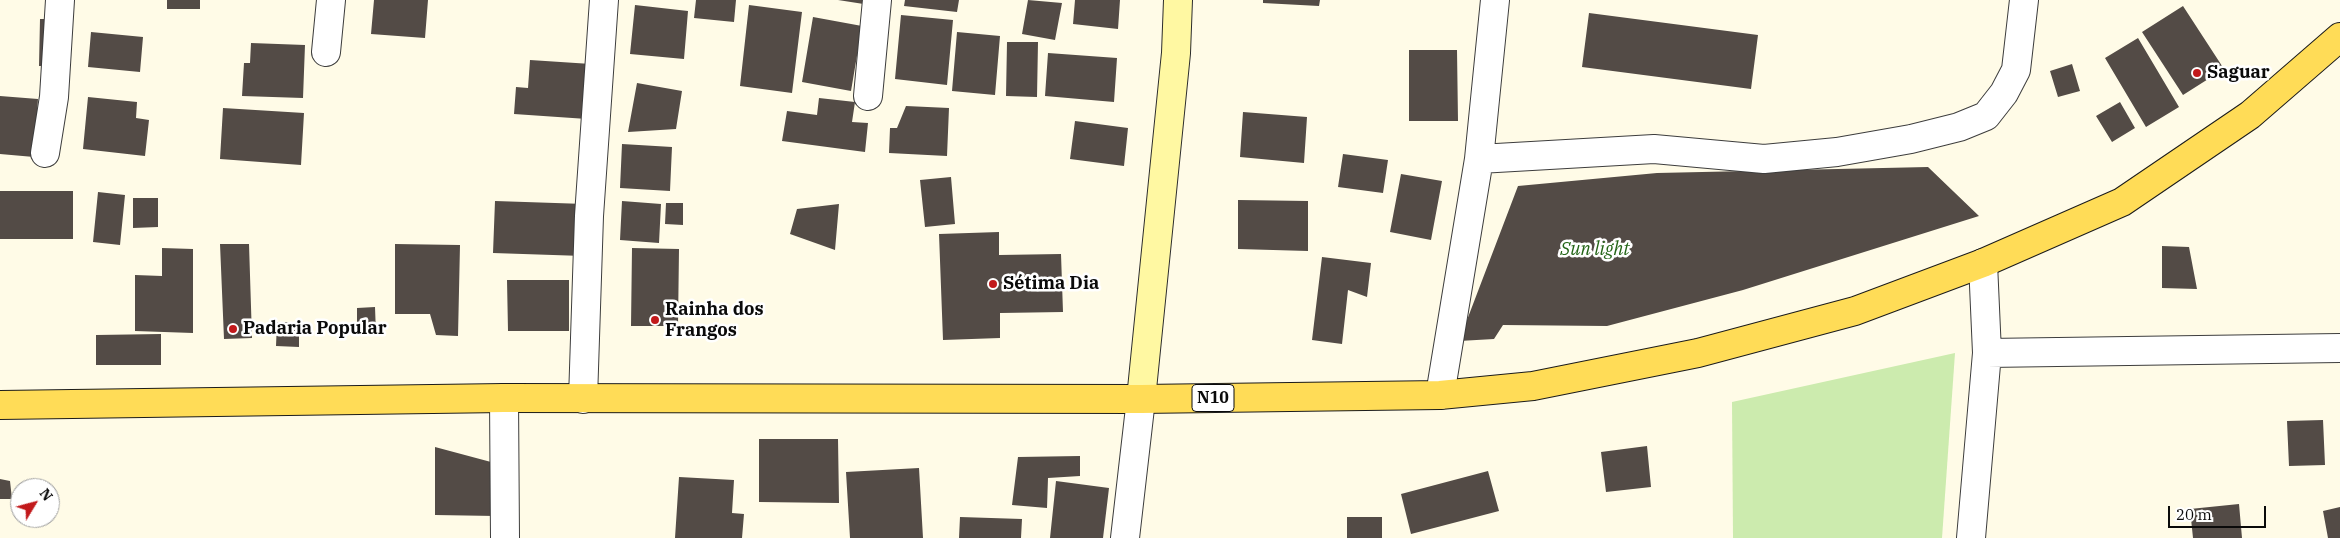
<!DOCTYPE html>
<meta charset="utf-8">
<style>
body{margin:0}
#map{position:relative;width:2340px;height:538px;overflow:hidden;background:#fffbe7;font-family:"IBM Plex Serif",serif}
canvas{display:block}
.north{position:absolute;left:10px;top:478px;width:50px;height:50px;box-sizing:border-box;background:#fff;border:1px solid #9d9d9d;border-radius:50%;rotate:53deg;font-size:14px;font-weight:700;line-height:20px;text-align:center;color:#0a0a0a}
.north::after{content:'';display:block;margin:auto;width:18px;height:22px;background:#c2191b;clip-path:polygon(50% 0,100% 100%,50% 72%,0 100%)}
.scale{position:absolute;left:2168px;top:506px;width:98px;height:22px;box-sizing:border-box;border:2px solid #0a0a0a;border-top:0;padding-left:6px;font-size:15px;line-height:18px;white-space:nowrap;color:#0a0a0a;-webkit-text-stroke:4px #fff;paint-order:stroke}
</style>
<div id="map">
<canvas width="2340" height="538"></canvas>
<div class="north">N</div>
<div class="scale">20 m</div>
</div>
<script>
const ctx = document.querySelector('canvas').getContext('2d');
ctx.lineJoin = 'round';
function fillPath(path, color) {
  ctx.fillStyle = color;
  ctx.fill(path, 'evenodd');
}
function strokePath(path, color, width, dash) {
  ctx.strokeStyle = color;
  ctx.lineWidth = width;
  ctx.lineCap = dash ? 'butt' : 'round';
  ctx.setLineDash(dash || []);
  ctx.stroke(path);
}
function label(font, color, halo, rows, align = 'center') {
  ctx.font = font + ' "IBM Plex Serif",serif';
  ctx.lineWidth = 5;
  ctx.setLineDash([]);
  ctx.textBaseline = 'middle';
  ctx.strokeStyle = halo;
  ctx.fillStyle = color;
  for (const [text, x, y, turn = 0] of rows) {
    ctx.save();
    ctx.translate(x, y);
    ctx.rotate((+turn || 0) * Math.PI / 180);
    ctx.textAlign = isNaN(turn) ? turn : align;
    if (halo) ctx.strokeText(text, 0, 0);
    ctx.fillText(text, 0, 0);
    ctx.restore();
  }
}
fillPath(new Path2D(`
 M1955 353 1942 538H1733L1732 402Z`), '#ccebae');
fillPath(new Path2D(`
 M167 0H200V9H167Z
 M374 0H428L425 38 371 34Z
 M696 0H736L734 22 694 18Z
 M838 0H871L870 5Z
 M905 0H959L957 12 904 6Z
 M1028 0 1062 3 1055 40 1022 34Z
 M1075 0H1120L1118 29 1073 24Z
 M1263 0H1320L1319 6 1263 3Z
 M635 5 688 11 684 59 630 54Z
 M749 5 802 12 792 93 740 86Z
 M2183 6 2224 69 2183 95 2142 32Z
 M1589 13 1758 35 1751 89 1582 67Z
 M901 15 953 20 947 85 895 79Z
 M813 17 862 26 851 91 802 82Z
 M40 19H48L46 66H39Z
 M91 32 143 37 140 72 88 67Z
 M957 32 1000 36 995 95 952 91Z
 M2138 38 2179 107 2146 127 2105 58Z
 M1007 42H1038L1037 97 1006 96Z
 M251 43 305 45 303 98 242 96 244 63H250Z
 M1409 50H1457L1458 121H1409Z
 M1048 53 1117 58 1114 102 1045 96Z
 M530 60 591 64 587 119 514 114 516 87 528 88Z
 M2072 64 2080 91 2058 97 2050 71Z
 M637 83 682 91 676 129 628 132Z
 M0 96 38 99 34 157 0 154Z
 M88 97 137 102 136 118 149 120 145 156 83 149Z
 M819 98 855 102 852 122 868 123 865 152 782 141 787 111 817 115Z
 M2120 102 2135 128 2112 142 2096 116Z
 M906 106 949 108 947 156 889 153 890 128H897Z
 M223 108 304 113 301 165 220 159Z
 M1243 112 1307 117 1304 163 1240 157Z
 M1075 121 1128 128 1124 166 1070 159Z
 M622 144 672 147 670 191 620 188Z
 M1343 154 1388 160 1383 193 1338 187Z
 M1928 167 1979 216 1743 290 1607 326 1503 325 1494 339 1459 341 1518 186 1657 173Z
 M1401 174 1442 181 1431 240 1390 232Z
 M951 177 955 224 925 227 920 180Z
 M0 191H73V239H0Z
 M98 192 125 195 120 245 93 242Z
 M133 198H158V227L133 228Z
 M1238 200 1308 201V251L1238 249Z
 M495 201 585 204 583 256 493 253Z
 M622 201 661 204 659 243 620 240Z
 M666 203H683V225L665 224Z
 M839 204 835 250 790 234 797 209Z
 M999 232V255L1061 254 1063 312 1000 313V338L943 340 939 234Z
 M220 244H249L252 338 224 339Z
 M395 244 460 245 458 336 436 335 430 314H395Z
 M2162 246 2189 247 2197 289 2162 288Z
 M162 248 193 249V333L135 331V275L162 276Z
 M632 248 679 249 678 326H631Z
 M1322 257 1371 263 1367 297 1348 290 1342 344 1312 340Z
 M507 280H569V331H508Z
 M375 307 376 334H357V308Z
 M277 322H299V347L276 346Z
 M161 334V365H96V335Z
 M2323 420 2325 465 2289 466 2287 421Z
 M759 439H838L839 503 759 502Z
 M1647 446 1651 487 1606 492 1601 452Z
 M435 447 491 462 496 516 435 515Z
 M1080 456V476L1048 478 1047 508 1012 505 1018 457Z
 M919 468 923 538H850L846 472Z
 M1488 471 1499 511 1411 534 1401 494Z
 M679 477 734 480 732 513 744 514 742 538H675Z
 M0 479 10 481 12 499H0Z
 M1056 481 1109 488 1103 538H1050Z
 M2239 504 2242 538H2193L2190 509Z
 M2340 507V538H2328L2323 511Z
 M960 517 1022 519 1021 538H959Z
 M1347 517H1382V538H1347Z`), '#534b46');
const street = new Path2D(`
 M326 52 331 0
 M868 96 877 0
 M45 153 54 97 60 0
 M1479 159 1654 149 1764 159 1837 152 1911 139 1959 127 1986 116 2004 93 2016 70 2024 0
 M1987 353 2340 348
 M1440 395 1479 159 1495 0
 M504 398 505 538
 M583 399 589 216 604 0
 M1125 538 1141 399
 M1971 538 1987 353 1983 263`);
const secondary = new Path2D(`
 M1141 399 1176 53 1178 0`);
const primary = new Path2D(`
 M0 405 504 398 1141 399 1440 395 1533 386 1698 353 1855 311 1983 263 2122 202 2250 115 2340 37`);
strokePath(street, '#3d3d3d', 30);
strokePath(secondary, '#2c2c2c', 30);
strokePath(primary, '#1b1b1b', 30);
strokePath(street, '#fff', 28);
strokePath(secondary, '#fff8a2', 28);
strokePath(primary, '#ffdc57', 28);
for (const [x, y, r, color] of [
 [2197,73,5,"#c2191b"],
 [993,284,5,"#c2191b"],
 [655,320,5,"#c2191b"],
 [233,329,5,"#c2191b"]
]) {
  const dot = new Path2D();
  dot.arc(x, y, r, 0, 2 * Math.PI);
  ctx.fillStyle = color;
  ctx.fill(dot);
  strokePath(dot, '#fff', 2);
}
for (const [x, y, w] of [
 [1213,398,42]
]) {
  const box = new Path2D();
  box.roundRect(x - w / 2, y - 13.5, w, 27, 4);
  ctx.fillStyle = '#fff';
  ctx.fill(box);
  strokePath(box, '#0a0a0a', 1);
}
label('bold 16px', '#0a0a0a', null, [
 ["N10",1213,398]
]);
label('bold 18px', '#0a0a0a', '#fff', [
 ["Saguar",2207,73],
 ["Sétima Dia",1003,284],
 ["Rainha dos",665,310],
 ["Frangos",665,331],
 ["Padaria Popular",243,329]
], 'left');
label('italic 18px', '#246517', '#fff', [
 ["Sun light",1595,250]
]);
</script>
